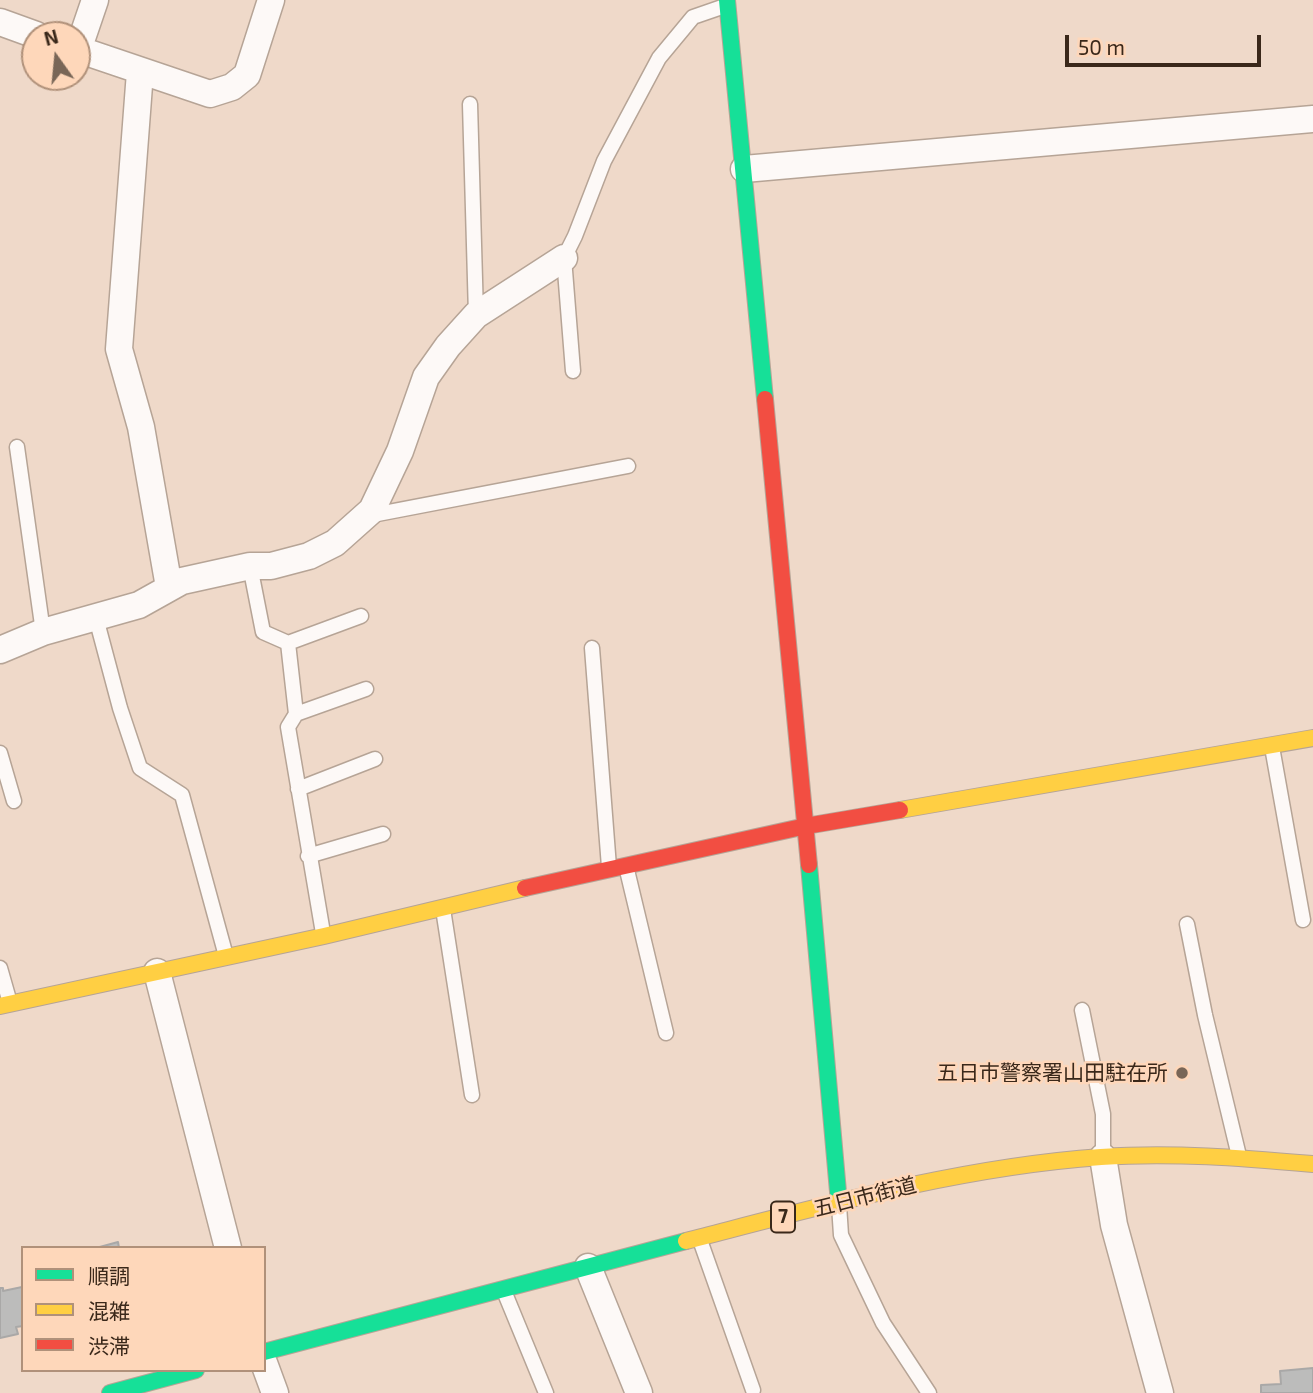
<!DOCTYPE html>
<meta charset="utf-8">
<style>
body{margin:0}
#map{position:relative;width:1313px;height:1393px;overflow:hidden;background:#efd9c9;font-family:"Exo 2","Noto Sans JP",sans-serif}
canvas{display:block}
.legend{position:absolute;left:21px;top:1246px;width:245px;height:126px;box-sizing:border-box;background:#fed7ba;border:2px solid #b0917a;margin:0;padding:9px 12px;list-style:none;font-size:21px;color:#3a281a}
.legend li{display:flex;align-items:center;gap:14px;height:35px}
.legend b{width:35px;border:2px solid #b0917a}
.north{position:absolute;left:21px;top:21px;width:70px;height:70px;box-sizing:border-box;background:#fed7ba;border:2px solid #b0917a;border-radius:50%;rotate:345deg;font-size:19px;font-weight:700;line-height:28px;text-align:center;color:#3a281a}
.north::after{content:'';display:block;margin:auto;width:24px;height:32px;background:#796657;clip-path:polygon(50% 0,100% 100%,50% 72%,0 100%)}
.scale{position:absolute;left:1065px;top:35px;width:196px;height:32px;box-sizing:border-box;border:4px solid #3a281a;border-top:0;padding-left:9px;font-size:21px;line-height:24px;white-space:nowrap;color:#3a281a;-webkit-text-stroke:5px #fed7ba;paint-order:stroke}
</style>
<div id="map">
<canvas width="1313" height="1393"></canvas>
<ul class="legend">
<li><b style="height:9px;background:#16e098"></b>順調</li>
<li><b style="height:9px;background:#ffcf43"></b>混雑</li>
<li><b style="height:9px;background:#f24e42"></b>渋滞</li>
</ul>
<div class="north">N</div>
<div class="scale">50 m</div>
</div>
<script>
const ctx = document.querySelector('canvas').getContext('2d');
ctx.lineJoin = 'round';
function fillPath(path, color) {
  ctx.fillStyle = color;
  ctx.fill(path, 'evenodd');
}
function strokePath(path, color, width, dash) {
  ctx.strokeStyle = color;
  ctx.lineWidth = width;
  ctx.lineCap = dash ? 'butt' : 'round';
  ctx.setLineDash(dash || []);
  ctx.stroke(path);
}
function label(font, color, halo, rows, align = 'center') {
  ctx.font = font + ' "Exo 2","Noto Sans JP",sans-serif';
  ctx.lineWidth = 5;
  ctx.setLineDash([]);
  ctx.textBaseline = 'middle';
  ctx.strokeStyle = halo;
  ctx.fillStyle = color;
  for (const [text, x, y, turn = 0] of rows) {
    ctx.save();
    ctx.translate(x, y);
    ctx.rotate((+turn || 0) * Math.PI / 180);
    ctx.textAlign = isNaN(turn) ? turn : align;
    if (halo) ctx.strokeText(text, 0, 0);
    ctx.fillText(text, 0, 0);
    ctx.restore();
  }
}
const building = new Path2D(`
 M118 1242 119 1248H96Z
 M22 1287 23 1326 16 1327 18 1334 0 1338V1288H3V1291Z
 M1313 1368V1393H1261V1385L1281 1384 1280 1371Z`);
fillPath(building, '#bcbcbb');
strokePath(building, '#a9a8a7', 2);
const lane = new Path2D(`
 M470 104 476 315
 M573 371 564 258 575 236 604 161 659 58 693 17 725 6
 M17 447 43 632
 M367 516 628 466
 M250 566 263 632 288 643 296 714 288 727 323 933
 M96 618 120 708 140 768 182 795 226 956
 M288 643 361 616
 M592 648 609 867
 M296 714 366 689
 M1272 747 1303 920
 M0 753 14 801
 M298 789 375 759
 M308 856 383 834
 M626 866 666 1033
 M443 909 472 1095
 M1187 924 1205 1015 1239 1156
 M0 968 10 1003
 M1082 1010 1103 1114V1156
 M839 1205 841 1235 883 1323 929 1393
 M700 1240 753 1390
 M504 1291 546 1393`);
const street = new Path2D(`
 M0 22 36 35
 M77 49 210 94 232 87 247 75 271 0
 M78 50 95 0
 M140 72 119 349 141 427 169 587
 M744 169 1313 119
 M0 650 43 632 139 605 182 581 250 566H271L309 556 335 543 372 510 400 451 426 377 448 346 476 315 564 258
 M157 972 228 1248
 M1103 1157 1114 1225 1160 1393
 M588 1267 639 1393
 M264 1363 275 1393`);
const fast = new Path2D(`
 M727 0 765 399
 M809 865 839 1203
 M264 1352 686 1241
 M110 1393 196 1370`);
const slow = new Path2D(`
 M900 810 1313 738
 M0 1006 324 936 525 888
 M686 1241C822 1206 960 1167 1101 1157 1172 1152 1243 1158 1313 1164`);
const jam = new Path2D(`
 M765 399 809 865
 M525 888 806 826 900 810`);
strokePath(lane, '#b6a496', 17);
strokePath(street, '#b6a496', 29);
strokePath(fast, '#b6a496', 18);
strokePath(slow, '#b6a496', 18);
strokePath(jam, '#b6a496', 18);
strokePath(lane, '#fdf9f7', 14);
strokePath(street, '#fdf9f7', 26);
strokePath(fast, '#16e098', 16);
strokePath(slow, '#ffcf43', 16);
strokePath(jam, '#f24e42', 16);
for (const [x, y, r, color] of [
 [1182,1073,7,"#796657"]
]) {
  const dot = new Path2D();
  dot.arc(x, y, r, 0, 2 * Math.PI);
  ctx.fillStyle = color;
  ctx.fill(dot);
  strokePath(dot, '#fed7ba', 2.5);
}
for (const [x, y, w] of [
 [783,1217,24]
]) {
  const box = new Path2D();
  box.roundRect(x - w / 2, y - 15.5, w, 31, 5);
  ctx.fillStyle = '#fed7ba';
  ctx.fill(box);
  strokePath(box, '#3a281a', 2);
}
label('bold 19px', '#3a281a', null, [
 ["7",783,1217]
]);
label('21px', '#3a281a', '#fed7ba', [
 ["五日市警察署山田駐在所",1168,1073]
], 'right');
label('21px', '#3a281a', '#fed7ba', [
 ["五日市街道",865,1197,-14]
]);
</script>
